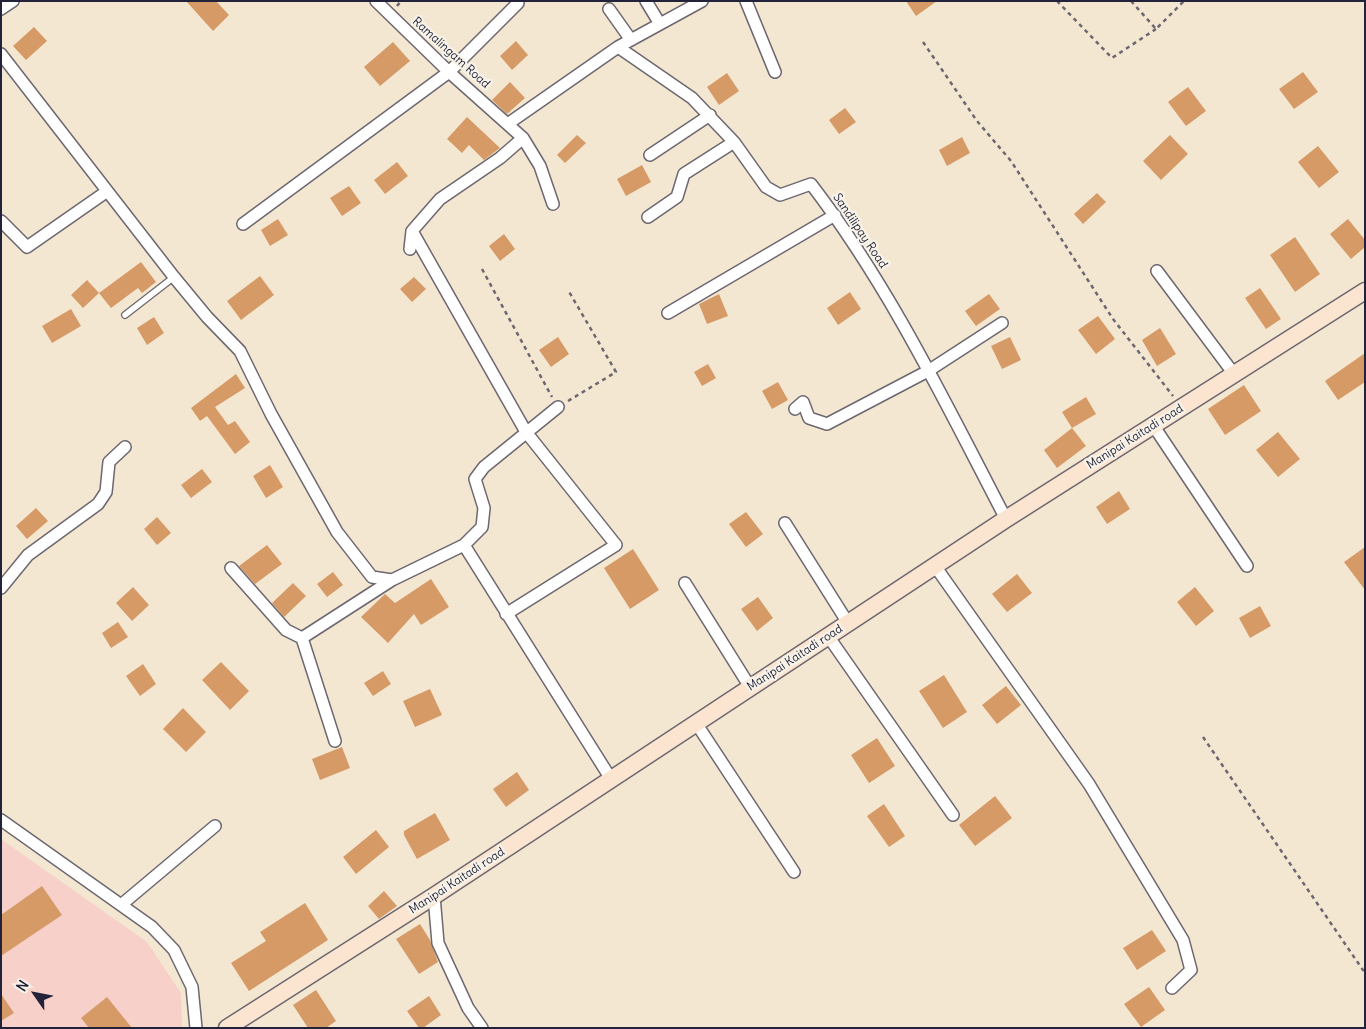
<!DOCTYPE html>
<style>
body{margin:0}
#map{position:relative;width:1366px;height:1029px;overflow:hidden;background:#f4e7d1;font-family:Delius,sans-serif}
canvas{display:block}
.frame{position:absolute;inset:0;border:2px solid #22223b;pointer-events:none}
.north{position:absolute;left:10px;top:969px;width:50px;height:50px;-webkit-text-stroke:4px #f7f3e8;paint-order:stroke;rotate:303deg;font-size:14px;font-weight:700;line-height:20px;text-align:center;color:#22223b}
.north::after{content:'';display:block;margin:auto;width:18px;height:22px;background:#22223b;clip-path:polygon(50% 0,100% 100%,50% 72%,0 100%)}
</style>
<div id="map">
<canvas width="1366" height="1029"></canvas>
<div class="frame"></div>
<div class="north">N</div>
</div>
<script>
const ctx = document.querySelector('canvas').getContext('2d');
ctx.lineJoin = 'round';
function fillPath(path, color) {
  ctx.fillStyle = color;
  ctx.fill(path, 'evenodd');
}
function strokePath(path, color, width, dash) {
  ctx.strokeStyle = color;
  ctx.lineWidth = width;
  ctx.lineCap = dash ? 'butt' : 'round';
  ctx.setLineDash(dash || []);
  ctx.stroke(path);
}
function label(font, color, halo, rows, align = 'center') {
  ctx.font = font + ' Delius,sans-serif';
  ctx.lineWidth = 4.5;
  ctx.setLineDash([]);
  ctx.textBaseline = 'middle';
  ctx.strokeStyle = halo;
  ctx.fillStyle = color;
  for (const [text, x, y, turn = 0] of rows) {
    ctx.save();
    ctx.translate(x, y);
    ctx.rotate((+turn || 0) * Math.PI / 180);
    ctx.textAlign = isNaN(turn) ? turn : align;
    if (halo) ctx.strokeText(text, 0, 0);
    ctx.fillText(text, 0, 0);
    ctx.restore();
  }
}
fillPath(new Path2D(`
 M1 839 147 942 181 993 182 1028H1Z`), '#f7d0ca');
fillPath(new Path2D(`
 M186 1H216L229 15 213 31Z
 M906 1H937L916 16Z
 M34 27 47 41 26 60 13 46Z
 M516 41 528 55 512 70 500 56Z
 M393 42 410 61 380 86 364 67Z
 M1303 72 1318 92 1294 109 1279 89Z
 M727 73 739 91 719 105 707 87Z
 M510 82 525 98 507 114 492 100Z
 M1188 87 1206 111 1186 126 1168 102Z
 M845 108 856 122 839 134 829 120Z
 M467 117 500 148 484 160 469 145 462 153 447 139Z
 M577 135 586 143 565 163 557 155Z
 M1170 135 1188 154 1161 180 1143 161Z
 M962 137 970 153 947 166 939 150Z
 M1318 146 1339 172 1319 188 1298 162Z
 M397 162 408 176 385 194 374 180Z
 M642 165 651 182 626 196 617 179Z
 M349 186 361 203 342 216 330 198Z
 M1097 193 1106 202 1083 224 1074 214Z
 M278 219 288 235 270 246 261 230Z
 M1348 219 1365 240V247L1351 259 1330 234Z
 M504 234 515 249 500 261 489 246Z
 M1295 237 1320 274 1295 292 1270 255Z
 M141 262 156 282 142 293 138 288 111 308 99 293Z
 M260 276 274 295 241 320 227 301Z
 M414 277 426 289 412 302 400 289Z
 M87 280 99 293 83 308 71 295Z
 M1260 288 1281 319 1266 329 1245 298Z
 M850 292 861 309 838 325 827 308Z
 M719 294 728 316 707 324 699 304Z
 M989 294 1000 309 976 326 965 311Z
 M71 309 81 326 52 343 42 326Z
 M1098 316 1115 339 1096 354 1078 330Z
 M154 317 164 333 147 345 137 328Z
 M1160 328 1176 354 1157 366 1142 340Z
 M558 337 569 354 551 367 539 350Z
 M1010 337 1021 360 1002 369 991 346Z
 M1365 353V382L1338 400 1325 381Z
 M708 364 716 378 702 386 694 372Z
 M236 374 245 388 215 407 228 425 235 421 250 442 235 454 207 416 200 421 191 408Z
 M778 382 788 400 772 409 762 391Z
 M1244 385 1261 411 1225 435 1208 409Z
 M1086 397 1096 414 1072 428 1062 412Z
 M1072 428 1086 446 1057 468 1044 450Z
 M1278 432 1300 459 1278 477 1256 450Z
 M270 465 283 487 266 498 253 476Z
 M202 469 212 482 191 498 181 485Z
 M1119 491 1130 509 1107 524 1096 507Z
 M36 508 48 521 27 539 16 526Z
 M746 512 763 534 746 547 729 524Z
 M157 517 171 533 157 545 144 529Z
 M267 545 282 564 255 584 239 566Z
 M1365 547V590L1344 562Z
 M633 549 659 590 630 609 604 568Z
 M333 572 343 585 327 597 317 584Z
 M1017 574 1032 593 1007 612 992 594Z
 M431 579 449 607 421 625 414 614 388 643 361 617 385 594 395 603Z
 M293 583 306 596 284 617 272 603Z
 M133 587 149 605 132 621 116 603Z
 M1195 587 1214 611 1196 626 1177 602Z
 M758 597 773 618 757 631 741 609Z
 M1260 606 1271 626 1250 638 1239 618Z
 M118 622 128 637 111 648 102 633Z
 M221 662 249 691 230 710 202 680Z
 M143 664 156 684 140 696 126 676Z
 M383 671 391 684 373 696 364 683Z
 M944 675 967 712 943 728 919 691Z
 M1006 686 1021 705 997 724 982 705Z
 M430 689 442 715 415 727 403 701Z
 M183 708 206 732 186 752 163 729Z
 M877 738 895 766 869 783 851 755Z
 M342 747 350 768 320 780 312 759Z
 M517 772 529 790 506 807 493 789Z
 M995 796 1012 818 975 846 959 825Z
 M884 804 905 836 889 847 867 816Z
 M435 813 450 840 417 859 404 835V831Z
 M376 830 389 847 356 874 343 857Z
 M42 886 62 915 1 956V915Z
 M384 891 397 906 379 919 368 906Z
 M305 903 328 940 249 991 231 963 266 941 260 932Z
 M420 924 430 940 438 962 419 974 396 939Z
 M1152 930 1166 951 1137 970 1123 948Z
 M1149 987 1165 1010 1141 1027 1124 1004Z
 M316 990 336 1021 326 1028H308L293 1005Z
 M1 994 14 1013 1 1021Z
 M429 996 441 1015 423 1028H419L407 1011Z
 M107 997 132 1028H89L81 1018Z`), '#d69a67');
const lane = new Path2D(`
 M125 315 174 277`);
const street = new Path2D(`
 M376 1 449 72 523 138 540 166 553 204
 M646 1 660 24
 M746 1 775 72
 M1 9 13 1
 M609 9 631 40
 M618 47 702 1
 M1 54 174 277 207 317 240 351 271 414 337 532 372 577 392 580 464 545 482 527 484 508 475 479 484 467 558 407
 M509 123 618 47 692 98 734 142 766 187 780 195 811 184C890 287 946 404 1006 519
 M650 155 710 115
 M648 217 677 197 684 174 734 142
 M1 221 27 247 106 192
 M243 224 449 72 518 3
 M412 231 526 432 616 545 506 614
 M410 249 412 231 440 199 500 158 523 138
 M1157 271 1234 374
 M668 313 835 215
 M795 409 803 402 809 418 827 424 928 371 1002 323
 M1153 425 1247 566
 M785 523 848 623
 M464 545 611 779
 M935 566 1089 784 1183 940 1191 970 1172 988
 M231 568 286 630 302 638 392 580
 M685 583 750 687
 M1 588 28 555 98 504 106 492 109 462 125 447
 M828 636 953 815
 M302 638 335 741
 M696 723 794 872
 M1 820 152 927 174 950 192 987 196 1028
 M434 896 438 943 468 1008 482 1028
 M121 905 215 826`);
const secondary = new Path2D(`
 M227 1028 434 896 1006 519 1365 291`);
strokePath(lane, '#6c6770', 8);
strokePath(street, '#6c6770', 14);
strokePath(secondary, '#6c6770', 19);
strokePath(new Path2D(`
 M1057 1 1112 58 1156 29
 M1131 1 1156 29 1184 1
 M397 6 401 1
 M923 42 977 121 1011 161 1113 319 1173 396
 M482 269 552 397
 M568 401 616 372 568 290
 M1203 737 1365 973`), '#6c6770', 2.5, [4, 4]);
strokePath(lane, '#fff', 5.5);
strokePath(street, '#fff', 11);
strokePath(secondary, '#fce5d0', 16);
label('12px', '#22223b', '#f7f3e8', [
 ["Ramalingam Road",451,53,42],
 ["Sandilipay Road",860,231,56],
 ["Manipai Kaitadi road",1135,437,-32],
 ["Manipai Kaitadi road",795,658,-33],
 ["Manipai Kaitadi road",457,881,-33]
]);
</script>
